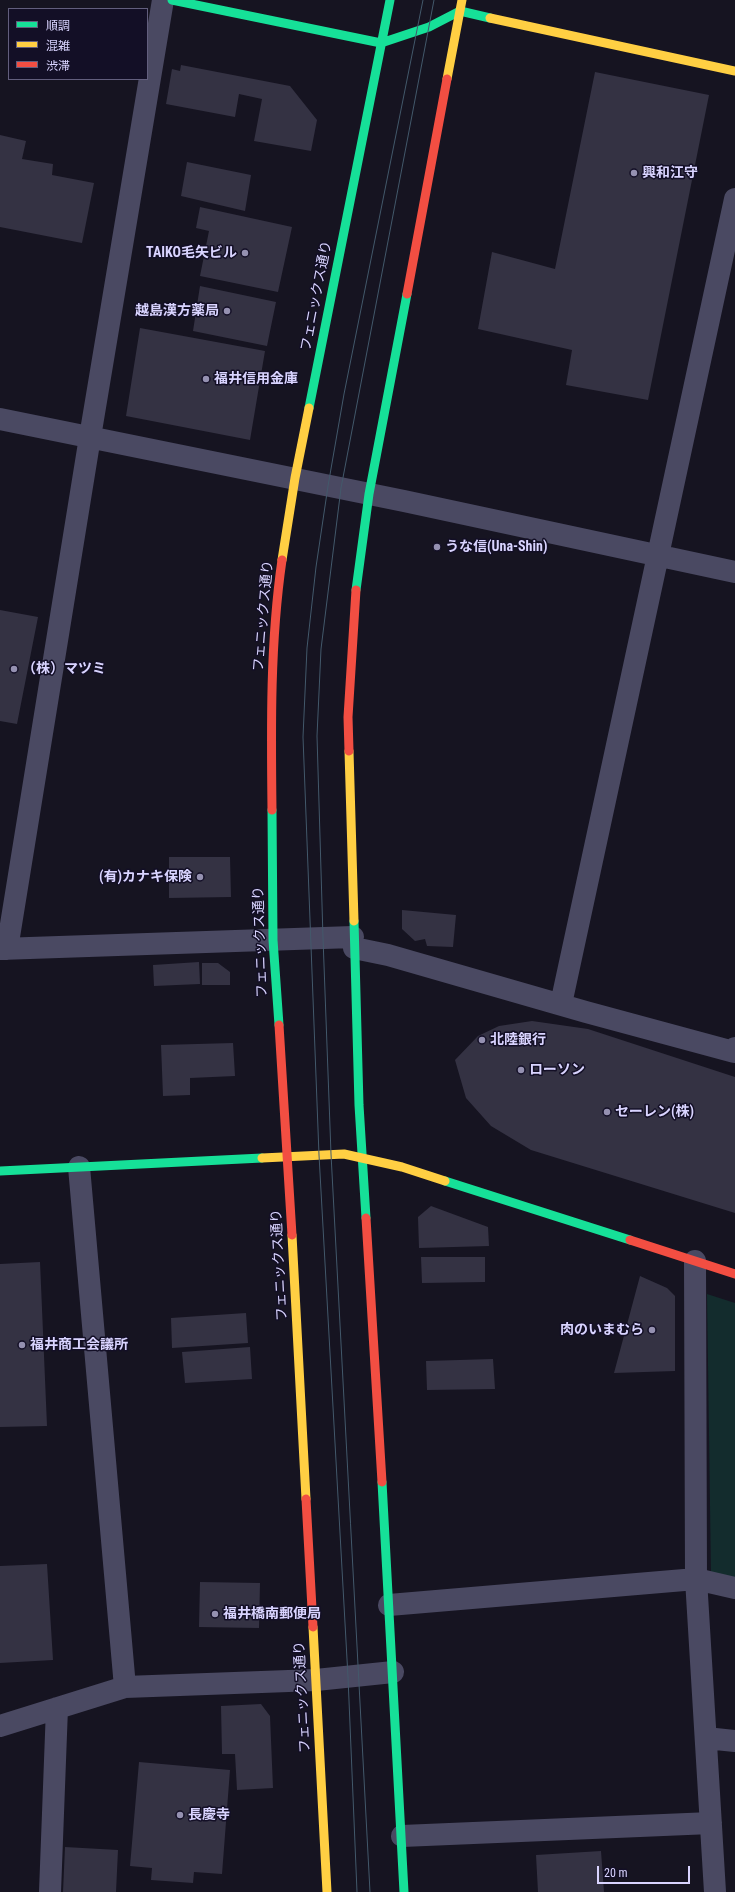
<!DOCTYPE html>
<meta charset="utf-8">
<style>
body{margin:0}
#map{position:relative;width:735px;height:1892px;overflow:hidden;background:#161421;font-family:"Roboto Condensed","Noto Sans JP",sans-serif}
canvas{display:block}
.legend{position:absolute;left:8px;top:8px;width:140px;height:72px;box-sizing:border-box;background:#130f26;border:1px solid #625e7d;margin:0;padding:5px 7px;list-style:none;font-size:12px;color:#d9d4ff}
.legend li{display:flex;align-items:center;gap:8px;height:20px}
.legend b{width:20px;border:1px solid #625e7d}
.scale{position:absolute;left:597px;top:1866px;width:93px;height:18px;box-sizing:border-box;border:2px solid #d9d4ff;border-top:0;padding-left:5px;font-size:12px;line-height:14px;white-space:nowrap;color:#d9d4ff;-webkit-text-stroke:3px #130f26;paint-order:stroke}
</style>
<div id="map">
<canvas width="735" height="1892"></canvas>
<ul class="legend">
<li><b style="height:5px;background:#16e098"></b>順調</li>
<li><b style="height:5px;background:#ffcf43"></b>混雑</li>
<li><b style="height:5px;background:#f24e42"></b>渋滞</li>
</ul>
<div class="scale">20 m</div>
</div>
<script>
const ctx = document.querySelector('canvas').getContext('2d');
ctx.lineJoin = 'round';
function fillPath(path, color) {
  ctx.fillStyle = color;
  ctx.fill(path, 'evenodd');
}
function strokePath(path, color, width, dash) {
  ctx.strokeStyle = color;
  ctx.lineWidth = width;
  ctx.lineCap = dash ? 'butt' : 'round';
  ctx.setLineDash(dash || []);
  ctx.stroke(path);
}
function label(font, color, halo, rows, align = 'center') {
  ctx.font = font + ' "Roboto Condensed","Noto Sans JP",sans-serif';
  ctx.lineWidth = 3;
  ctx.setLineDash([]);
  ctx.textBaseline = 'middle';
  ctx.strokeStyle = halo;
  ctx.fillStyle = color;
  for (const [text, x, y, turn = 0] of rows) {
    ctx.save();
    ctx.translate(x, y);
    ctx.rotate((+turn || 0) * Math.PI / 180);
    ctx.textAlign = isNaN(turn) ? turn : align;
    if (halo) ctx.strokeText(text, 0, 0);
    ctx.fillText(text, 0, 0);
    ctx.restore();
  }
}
fillPath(new Path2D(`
 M707 1294 735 1303V1580L711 1574Z`), '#132c2d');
fillPath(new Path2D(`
 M181 65 290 86 317 120 311 151 254 141 262 99 239 94 235 117 166 104 172 69 180 71Z
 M595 72 709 95 648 400 566 385 572 350 478 329 492 252 555 269Z
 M0 135 26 141 22 159 53 164 52 175 94 183 82 243 0 227Z
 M187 162 251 175 245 211 181 196Z
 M200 207 292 227 278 292 200 276 209 231 196 228Z
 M200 286 276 302 267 346 193 331Z
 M140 328 265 351 250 440 126 416Z
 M0 610 38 617 17 724 0 721Z
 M169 857H230L231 897 169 898Z
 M402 910 456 915 453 947 427 946 425 939 415 941 402 929Z
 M199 962 200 984 154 986 153 965Z
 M202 963H218L230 972V985H202Z
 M532 1021 588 1029 735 1077V1213L531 1150 491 1126 466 1098 455 1060 478 1036 499 1026Z
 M233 1043 235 1076 190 1078V1095L163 1096 161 1045Z
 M431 1206 488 1227 489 1246 419 1248 418 1217Z
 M421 1257H485V1282L422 1283Z
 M40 1262 47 1426 0 1427V1264Z
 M640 1276 667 1288 675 1296V1371L614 1373Z
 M246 1313 248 1343 172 1348 171 1318Z
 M250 1347 252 1379 185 1383 182 1352Z
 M493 1359 495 1389 427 1390 426 1361Z
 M47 1564 53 1660 0 1663V1566Z
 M200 1582 260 1583 259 1628 199 1627Z
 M261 1704 270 1716 273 1788 237 1790 235 1754H222L221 1706Z
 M139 1762 230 1770 222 1874 194 1872 193 1883 151 1880 152 1868 130 1866Z
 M65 1847 118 1850 116 1892H63Z
 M601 1851 604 1892H538L536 1855Z`), '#343243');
strokePath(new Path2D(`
 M0 419 404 501 735 572
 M354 948 388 955 586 1012 734 1052 735 1048
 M0 949 353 937
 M7 949 90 437 163 0
 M561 1004 735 199
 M79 1167 125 1687
 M695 1261 696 1579 715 1892
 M389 1605 696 1579 735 1588
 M0 1726 125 1687 316 1680 393 1672
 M706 1738 735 1741
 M402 1836 711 1823
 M50 1892 57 1708`), '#4a4962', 22);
strokePath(new Path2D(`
 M172 0 381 43 429 27 460 11 490 18
 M309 408 390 0
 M356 590 369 494 407 294
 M272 810 273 940 279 1025
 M354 921 359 1105 366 1218
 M0 1171 262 1158
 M445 1181 630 1240
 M382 1482 404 1892`), '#16e098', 9);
strokePath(new Path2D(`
 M490 18 735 71
 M447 79 462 0
 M282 560 295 478 309 408
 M349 751 354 921
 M262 1158 344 1154 402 1167 445 1181
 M292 1235 306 1499
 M313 1627 327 1892`), '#ffcf43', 9);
strokePath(new Path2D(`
 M407 294 447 79
 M349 751 348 717 356 590
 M272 810C271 727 270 643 282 560
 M279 1025 292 1235
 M366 1218 382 1482
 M630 1240 735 1274
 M306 1499 313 1627`), '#f24e42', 9);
strokePath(new Path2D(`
 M357 1892 348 1677 319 1155 303 737 307 648 316 567 328 486 344 394 423 0
 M370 1892 331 1154 323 938 317 736 321 649 341 488 434 0`), '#43596b', 1);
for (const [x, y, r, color] of [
 [634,173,4,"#9591b1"],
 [245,253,4,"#9591b1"],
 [227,311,4,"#9591b1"],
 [206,379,4,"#9591b1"],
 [437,547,4,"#9591b1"],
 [14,669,4,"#9591b1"],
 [200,877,4,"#9591b1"],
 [482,1040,4,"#9591b1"],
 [521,1070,4,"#9591b1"],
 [607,1112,4,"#9591b1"],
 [652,1330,4,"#9591b1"],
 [22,1345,4,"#9591b1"],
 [215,1614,4,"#9591b1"],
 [180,1815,4,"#9591b1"]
]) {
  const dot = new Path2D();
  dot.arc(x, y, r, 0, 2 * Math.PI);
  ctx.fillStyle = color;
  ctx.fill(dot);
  strokePath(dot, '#130f26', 1.5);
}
label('bold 14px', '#d9d4ff', '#130f26', [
 ["興和江守",642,173],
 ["TAIKO毛矢ビル",237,253,"right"],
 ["越島漢方薬局",219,311,"right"],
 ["福井信用金庫",214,379],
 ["うな信(Una-Shin)",445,547],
 ["（株）マツミ",22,669],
 ["(有)カナキ保険",192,877,"right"],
 ["北陸銀行",490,1040],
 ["ローソン",529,1070],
 ["セーレン(株)",615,1112],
 ["肉のいまむら",644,1330,"right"],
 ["福井商工会議所",30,1345],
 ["福井橋南郵便局",223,1614],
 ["長慶寺",188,1815]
], 'left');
label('14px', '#d9d4ff', '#130f26', [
 ["フェニックス通り",317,296,-79],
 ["フェニックス通り",264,616,-85],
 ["フェニックス通り",261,942,-92],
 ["フェニックス通り",280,1265,-93],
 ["フェニックス通り",303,1697,-93]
]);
</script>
